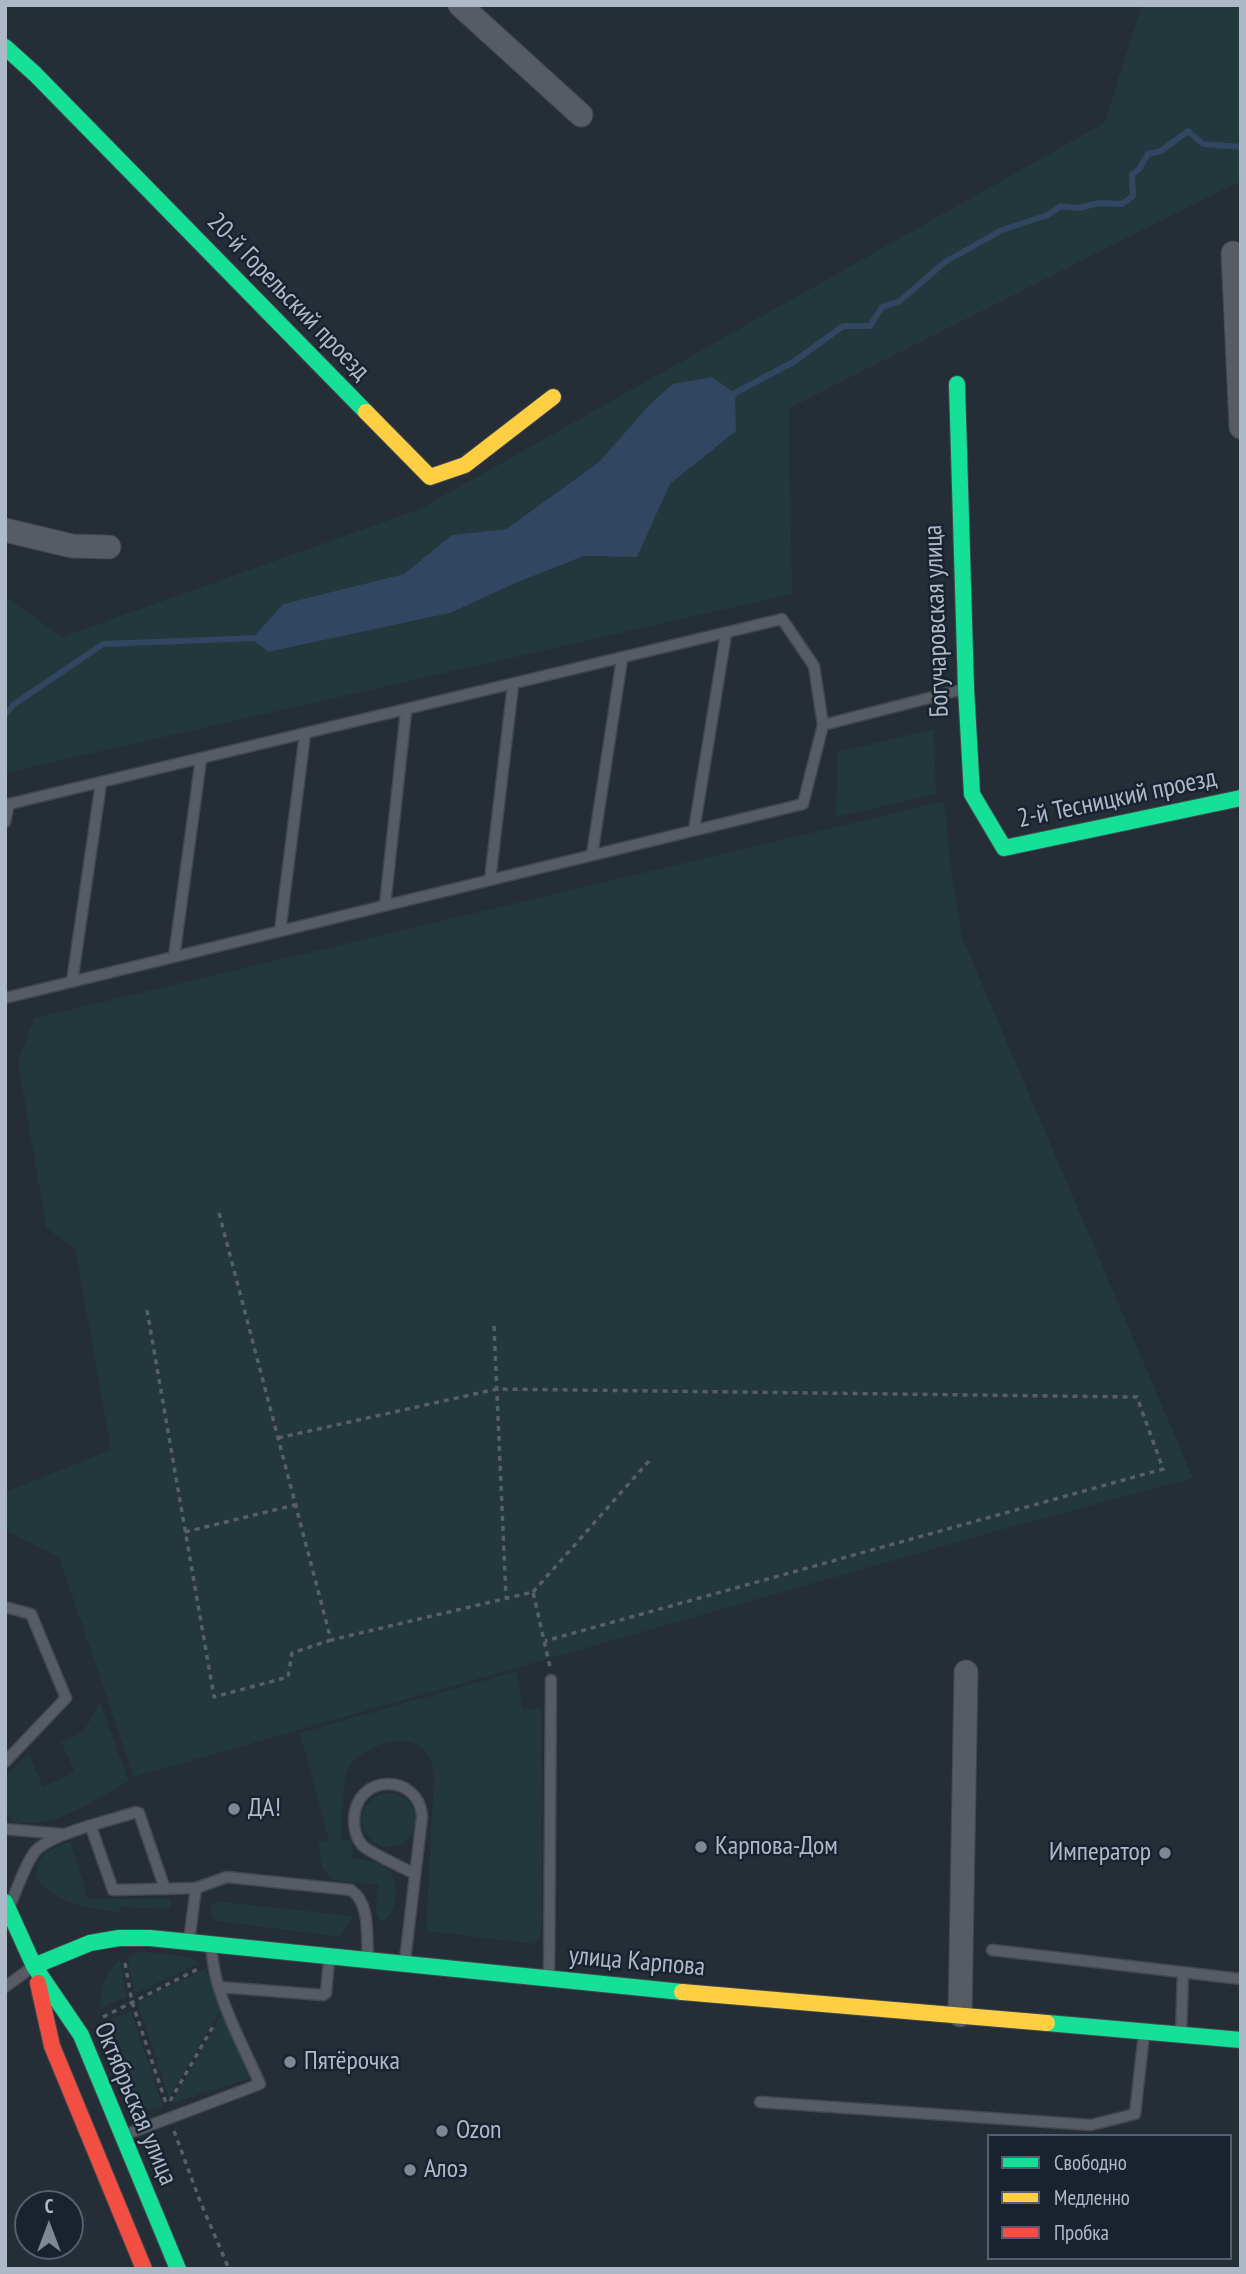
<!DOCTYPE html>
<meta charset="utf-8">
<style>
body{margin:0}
#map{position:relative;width:1246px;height:2274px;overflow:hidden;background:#252d36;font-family:"PT Sans Narrow",sans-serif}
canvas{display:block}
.frame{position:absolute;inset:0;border:7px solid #aeb9c8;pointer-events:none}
.legend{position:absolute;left:987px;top:2134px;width:245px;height:126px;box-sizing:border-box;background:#192330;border:2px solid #555f6d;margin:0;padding:9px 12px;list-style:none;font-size:21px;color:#aeb9c8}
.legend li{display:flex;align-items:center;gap:14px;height:35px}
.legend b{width:35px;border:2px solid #555f6d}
.north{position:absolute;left:14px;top:2190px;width:70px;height:70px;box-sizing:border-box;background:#192330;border:2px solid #555f6d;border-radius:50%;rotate:0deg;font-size:19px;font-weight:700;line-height:28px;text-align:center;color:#aeb9c8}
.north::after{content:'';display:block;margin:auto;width:24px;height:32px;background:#7e8895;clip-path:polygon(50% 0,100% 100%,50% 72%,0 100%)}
</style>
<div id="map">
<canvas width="1246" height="2274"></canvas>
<div class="frame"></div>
<ul class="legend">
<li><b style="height:9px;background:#16e098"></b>Свободно</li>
<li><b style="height:9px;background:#ffcf43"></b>Медленно</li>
<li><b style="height:9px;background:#f24e42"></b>Пробка</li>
</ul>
<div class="north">С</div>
</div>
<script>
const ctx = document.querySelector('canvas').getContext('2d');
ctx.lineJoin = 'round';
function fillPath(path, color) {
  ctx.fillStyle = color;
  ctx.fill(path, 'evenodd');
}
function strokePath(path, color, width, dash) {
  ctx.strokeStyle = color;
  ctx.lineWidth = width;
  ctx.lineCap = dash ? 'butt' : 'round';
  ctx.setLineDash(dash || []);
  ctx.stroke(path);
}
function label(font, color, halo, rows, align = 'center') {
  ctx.font = font + ' "PT Sans Narrow",sans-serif';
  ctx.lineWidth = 5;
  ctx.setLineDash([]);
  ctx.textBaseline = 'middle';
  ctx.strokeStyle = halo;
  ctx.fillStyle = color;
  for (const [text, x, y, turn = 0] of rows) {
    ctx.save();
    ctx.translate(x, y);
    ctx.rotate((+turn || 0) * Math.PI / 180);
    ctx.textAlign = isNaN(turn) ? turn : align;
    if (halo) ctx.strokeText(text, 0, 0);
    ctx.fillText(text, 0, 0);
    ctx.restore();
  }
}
fillPath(new Path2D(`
 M1142 5H1241V181L789 408 792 594 5 773V596L62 637 420 509 1104 123ZM650 404 736 431 670 484 637 557 584 556 518 582 450 613 268 652 283 604 404 574 452 535 505 529 599 462Z
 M934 729 936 794 836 817 837 752Z
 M944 801 952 876 962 937 1193 1478 993 1532 134 1777 59 1557 5 1530V1486L8 1491 111 1450 75 1248 46 1228 18 1062 34 1018Z
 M517 1671 522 1709H542V1924L538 1939 534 1944 426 1931 434 1774C432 1764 429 1751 419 1746 397 1734 358 1748 348 1770 342 1782 342 1824 341 1840H352L353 1858C365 1860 381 1861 390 1872 400 1886 398 1918 380 1921L376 1912 378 1885 333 1880 322 1868 318 1841 333 1840H329L300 1733Z
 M100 1703 129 1781C93 1800 56 1830 13 1822L5 1808 7 1775 29 1754 43 1787 75 1772 61 1742 83 1732Z
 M362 1820a27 27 0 1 1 54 0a27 27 0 1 1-54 0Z
 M70 1841 88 1898 171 1899 170 1907 163 1909 121 1907 120 1912C91 1909 53 1904 36 1877 35 1853 52 1849 70 1841Z
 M219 1902H224L353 1916 340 1937 217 1921C211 1916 208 1910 213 1903Z
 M143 1951 190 1957 199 1963 135 1994 127 1957Z
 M120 1960 127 1997 100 2008C100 1989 105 1972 120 1960Z
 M205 1969 222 2007 169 2098 137 2002Z
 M131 2011 163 2107C154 2110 144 2111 137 2104 123 2093 111 2040 105 2022Z
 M224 2011 252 2078 172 2103V2102Z`), '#22383c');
fillPath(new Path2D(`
 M712 377 735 393 736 431 670 484 637 557 584 556 518 582 450 613 268 652 252 639 283 604 404 574 452 535 506 529 599 462 650 404 673 384Z`), '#304661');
strokePath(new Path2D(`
 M731 400 735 393 795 361 843 326H870L882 307 900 301 945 262 1002 230 1048 215 1061 206 1079 208 1099 203 1122 204 1133 196 1132 175 1139 169 1148 154 1161 151 1188 131 1203 144 1241 147
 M5 715 13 705 103 644 258 638`), '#304661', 6);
const lane = new Path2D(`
 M5 822 9 804 782 619 814 666 823 725
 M694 830 726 634
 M592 855 622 659
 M490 880 513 685
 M385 905 406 711
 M280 931 305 734
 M174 957 201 759
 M72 982 101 783
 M5 998 803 804 823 725 964 689
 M5 1607 31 1614 66 1698 5 1762
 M91 1827 113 1890 196 1888 227 1877 351 1890C371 1904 366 1935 368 1957
 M5 1829 61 1834
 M11 1903C18 1887 24 1867 34 1853 47 1834 113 1820 136 1812L139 1813 165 1889
 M189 1941 196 1888
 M992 1950 1241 1979
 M405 1960 422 1817C420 1773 355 1772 354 1820 354 1829 356 1838 362 1845 368 1852 404 1868 415 1874
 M549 1978 551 1680
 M5 1987 31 1968
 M219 1987 323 1995 326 1993 329 1960
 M1181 2034 1183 1973
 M760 2102 1091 2125 1135 2114 1144 2034
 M127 2134 260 2084C243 2045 211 1988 212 1947`);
const street = new Path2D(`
 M460 5 581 115
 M1233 253 1241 427
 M5 530 72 546 109 547
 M960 2015 966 1672`);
const fast = new Path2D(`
 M5 47 35 74 366 412
 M957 384 966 688 972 794 1004 848 1241 798
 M5 1902 34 1966 81 2035 178 2269
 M34 1966 90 1943 119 1938H150L682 1992
 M1047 2023 1241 2040`);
const slow = new Path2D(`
 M366 412 430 477 465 465 553 397
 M682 1992 1047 2023`);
const jam = new Path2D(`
 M38 1983 52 2046 144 2269`);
strokePath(lane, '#42484e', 13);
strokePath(street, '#42484e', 25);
strokePath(fast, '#42484e', 18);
strokePath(slow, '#42484e', 18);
strokePath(jam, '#42484e', 18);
strokePath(new Path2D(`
 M219 1213 331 1640 533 1592 550 1667
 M147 1310 214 1697 288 1677 292 1653 331 1640
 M494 1326 506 1598
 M278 1438 497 1389 1137 1397 1163 1469 545 1641
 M185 1532 295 1505
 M533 1592 649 1461
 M125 1963 132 2002 166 2103
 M103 2017 198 1969
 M170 2101 215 2023
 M174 2131 200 2201 229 2269`), '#585f66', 3.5, [5, 5]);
strokePath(lane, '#565b64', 10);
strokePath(street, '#565b64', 23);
strokePath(fast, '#16e098', 16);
strokePath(slow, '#ffcf43', 16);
strokePath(jam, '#f24e42', 16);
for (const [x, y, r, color] of [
 [234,1809,7,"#7e8895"],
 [701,1847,7,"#7e8895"],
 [1165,1853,7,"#7e8895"],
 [290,2062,7,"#7e8895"],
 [442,2131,7,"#7e8895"],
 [410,2170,7,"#7e8895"]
]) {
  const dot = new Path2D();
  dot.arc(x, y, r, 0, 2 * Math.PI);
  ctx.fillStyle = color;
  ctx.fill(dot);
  strokePath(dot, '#192330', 2.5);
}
label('26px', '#aeb9c8', '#192330', [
 ["20-й Горельский проезд",288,297,46],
 ["Богучаровская улица",937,621,-92],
 ["2-й Тесницкий проезд",1117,799,-12],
 ["улица Карпова",637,1962,5],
 ["Октябрьская улица",135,2104,67]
]);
label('26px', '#aeb9c8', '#192330', [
 ["ДА!",248,1809],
 ["Карпова-Дом",715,1847],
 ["Император",1151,1853,"right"],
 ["Пятёрочка",304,2062],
 ["Ozon",456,2131],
 ["Алоэ",424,2170]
], 'left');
</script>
